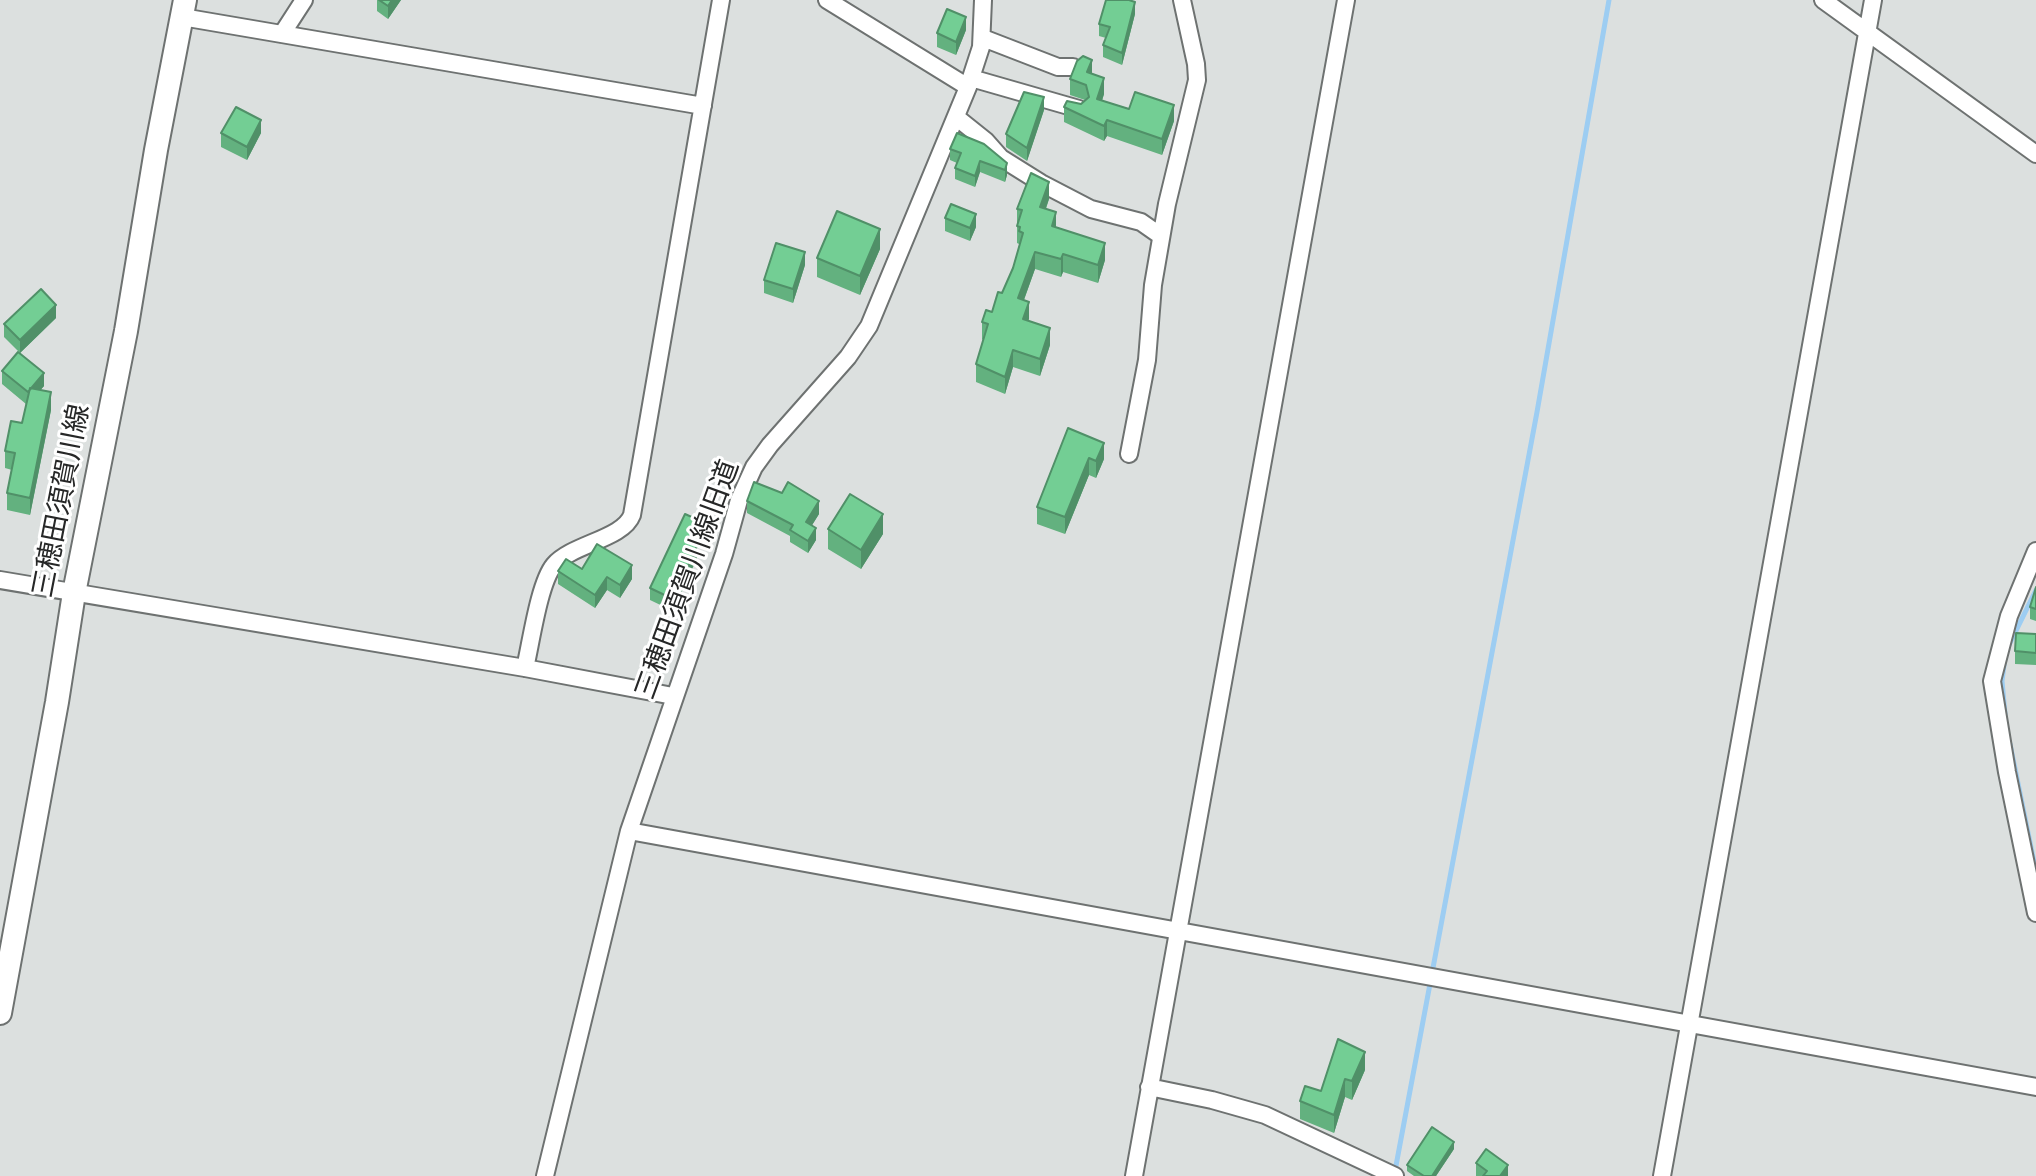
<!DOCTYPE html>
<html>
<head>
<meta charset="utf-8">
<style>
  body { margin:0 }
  canvas { display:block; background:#dce0df }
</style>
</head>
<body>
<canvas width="2036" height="1176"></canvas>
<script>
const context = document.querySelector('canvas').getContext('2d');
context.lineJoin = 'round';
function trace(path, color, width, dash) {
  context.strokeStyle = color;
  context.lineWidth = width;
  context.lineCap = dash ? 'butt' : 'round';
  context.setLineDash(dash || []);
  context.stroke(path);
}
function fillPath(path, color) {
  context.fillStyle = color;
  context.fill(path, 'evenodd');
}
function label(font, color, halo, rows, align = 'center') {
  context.font = font + ' Arial,"Noto Sans JP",sans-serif';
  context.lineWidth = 6;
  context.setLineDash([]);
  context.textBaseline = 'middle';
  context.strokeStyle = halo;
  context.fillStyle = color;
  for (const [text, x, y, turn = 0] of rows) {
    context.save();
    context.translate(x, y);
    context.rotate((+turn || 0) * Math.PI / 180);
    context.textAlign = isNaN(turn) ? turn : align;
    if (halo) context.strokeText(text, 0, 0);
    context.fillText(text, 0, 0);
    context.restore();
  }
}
const stream = new Path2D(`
  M2008 647 2036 590
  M2004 665 2002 681 2005 714
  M2010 744 2036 872
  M1395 1171 1537 412 1609 0`);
const street = new Path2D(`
  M827 0 968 87
  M1823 0 2036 154
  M182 17 703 106
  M282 34 304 0
  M983 38 1058 67H1073
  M971 78 1079 109
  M956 117 986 141 1001 158 1041 183 1091 209 1141 222 1161 236
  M1129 454 1147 360 1153 285 1167 204 1197 80 1196 64 1182 0
  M2036 551 2009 616 1992 681 2007 772 2036 913
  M0 580 525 668 673 696
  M525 668C531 643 539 583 554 565 572 544 623 539 632 515L721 0
  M629 831 2036 1087
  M1149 1087 1212 1100 1265 1115 1395 1176
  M545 1176 629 831 724 554 739 500 754 467 770 445 848 357 869 326 968 87 981 47 983 0
  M1134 1176 1346 0
  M1662 1176 1873 0`);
const secondary = new Path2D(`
  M0 1013 57 702 74 593 126 331 156 150 185 0`);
const wall = new Path2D(`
  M377 0H401L388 19 377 11Z
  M1135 14 1122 65 1103 57V45L1106 38 1099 36V24Z
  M966 30 956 55 937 47V33Z
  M1092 74 1104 94 1102 101 1174 121 1162 155 1107 136 1104 141 1064 122V107L1081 104 1085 100 1070 95V79Z
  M1044 110 1027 161 1006 147V134Z
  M221 133H261L247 160 221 147Z
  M950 149 1007 163V175L1005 182 980 172 975 187 955 179V168L957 163 950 160Z
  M1049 199 1046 209 1056 227 1105 260 1098 283 1063 272 1061 277 1035 269 1024 300 1028 320 1050 345 1040 376 1013 367 1005 394 976 382V364L983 340 982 339V322L992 312 1002 293 1013 268 1019 247V244L1017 243V209Z
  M945 218 976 227 970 241 945 231Z
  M880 249 860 295 817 277V258Z
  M805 265 793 303 764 293V280Z
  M56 318 20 353 44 386 40 390 51 410 30 515 7 510V493L12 470 5 468V451L22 423 26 404 2 384V371L20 353 4 337V324Z
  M1068 428 1104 459 1096 478 1089 475 1065 534 1037 524V507Z
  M747 501 819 514 812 525 816 540 808 553 790 542V536L747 513Z
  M828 529 883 534 861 569 828 549Z
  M703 534 697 548V558L673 611 650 600V588Z
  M582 569 632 579 620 598 607 590 595 608 558 584V571Z
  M2036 587V621L2030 619V607Z
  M2036 634V665L2015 664V651Z
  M1365 1070 1352 1100 1345 1097 1334 1133 1300 1119V1101Z
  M1454 1149 1436 1176H1414L1407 1171V1165Z
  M1476 1163 1508 1176H1476Z`);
const shadedWall = new Path2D(`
  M392 0H401L388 19V6Z
  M1135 2V14L1122 65V53Z
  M966 17V30L956 55V42Z
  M1092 60V75L1087 72Z
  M1104 78V94L1097 115V99Z
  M1044 97V110L1027 161V148Z
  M1174 105V121L1162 155V139Z
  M261 120V133L247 160V147Z
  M1107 120V136L1104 141V126Z
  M980 161V172L975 187V176Z
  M1007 163V175L1005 182V170Z
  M1049 182V199L1040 224V207Z
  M1056 212V229L1052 226Z
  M976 214V227L970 241V228Z
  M880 229V249L860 295V276Z
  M1105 243V260L1098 283V265Z
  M805 252V265L793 303V289Z
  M1035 252V269L1018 316V298Z
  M1063 254V272L1061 277V259Z
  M1029 302V319L1023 336V319Z
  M56 305V318L20 353V340Z
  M1050 328V345L1040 376V359Z
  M1013 350V367L1005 394V377Z
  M44 373V386L28 405V392Z
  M51 392V410L30 515V498Z
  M1104 443V459L1096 478V461Z
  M1089 458V475L1065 534V517Z
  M819 501V514L806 535V522Z
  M883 514V534L861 569V550Z
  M703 522V534L697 548V558L673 611V599L693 544Z
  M816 528V540L808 553V541Z
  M632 565V579L620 598V585Z
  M607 577V590L595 608V595Z
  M1365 1052V1070L1352 1100V1081Z
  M1345 1079V1097L1334 1133V1115Z
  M1454 1142V1149L1436 1176H1432Z
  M1508 1165V1176H1500Z`);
const building = new Path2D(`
  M379 0H392L388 6Z
  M1106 0H1129L1135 2 1122 53 1103 45 1110 27 1099 24Z
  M947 9 966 17 956 42 937 33Z
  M1083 56 1092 60 1087 72 1104 78 1097 99 1129 109 1135 92 1174 105 1162 139 1107 120 1104 126 1064 107 1067 101 1081 104 1089 97 1086 85 1070 79 1077 61Z
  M1024 92 1044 97 1027 148 1006 134Z
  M236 107 261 120 247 147 221 133Z
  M957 133 984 144 1007 163 1005 170 980 161 975 176 955 168 961 153 950 149Z
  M1031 173 1049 182 1040 207 1056 212 1052 226 1105 243 1098 265 1063 254 1061 259 1035 252 1018 298 1029 302 1023 319 1050 328 1040 359 1013 350 1005 377 976 364 988 324 982 322 986 310 992 312 998 292 1002 293 1013 268 1023 233 1019 231 1020 227 1017 226 1022 210 1017 209Z
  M951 204 976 214 970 228 945 218Z
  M837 211 880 229 860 276 817 258Z
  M776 243 805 252 793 289 764 280Z
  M41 289 56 305 20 340 4 324Z
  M18 352 44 373 28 392 2 371Z
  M30 388 51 392 30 498 7 493 15 453 5 451 11 421 22 423Z
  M1068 428 1104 443 1096 461 1089 458 1065 517 1037 507Z
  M754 482 782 493 788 482 819 501 806 522 816 528 808 541 790 530 793 525 747 501Z
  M850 494 883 514 861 550 828 529Z
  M685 514 703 522 693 544 697 546 673 599 650 588Z
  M597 544 632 565 620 585 607 577 595 595 558 571 566 559 582 569Z
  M2036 587V609L2030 607Z
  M2016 633 2036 634V653L2015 651Z
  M1338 1039 1365 1052 1352 1081 1345 1079 1334 1115 1300 1101 1305 1086 1321 1091Z
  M1432 1127 1454 1142 1432 1176H1424L1407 1165Z
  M1486 1149 1508 1165 1500 1176H1483L1487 1171 1476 1163Z`);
const streetNames = [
  ["三穂田須賀川線",62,501,-79],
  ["三穂田須賀川線旧道",688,580,-70]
];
trace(stream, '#9dcdf2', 5);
trace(street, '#6e7271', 20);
trace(secondary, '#6e7271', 26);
trace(street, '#fff', 16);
trace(secondary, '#fff', 22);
fillPath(wall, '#63b17f');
fillPath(shadedWall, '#509068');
fillPath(building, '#73ce94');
trace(building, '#509068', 2);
label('28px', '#262727', '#fff', streetNames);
</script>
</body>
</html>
